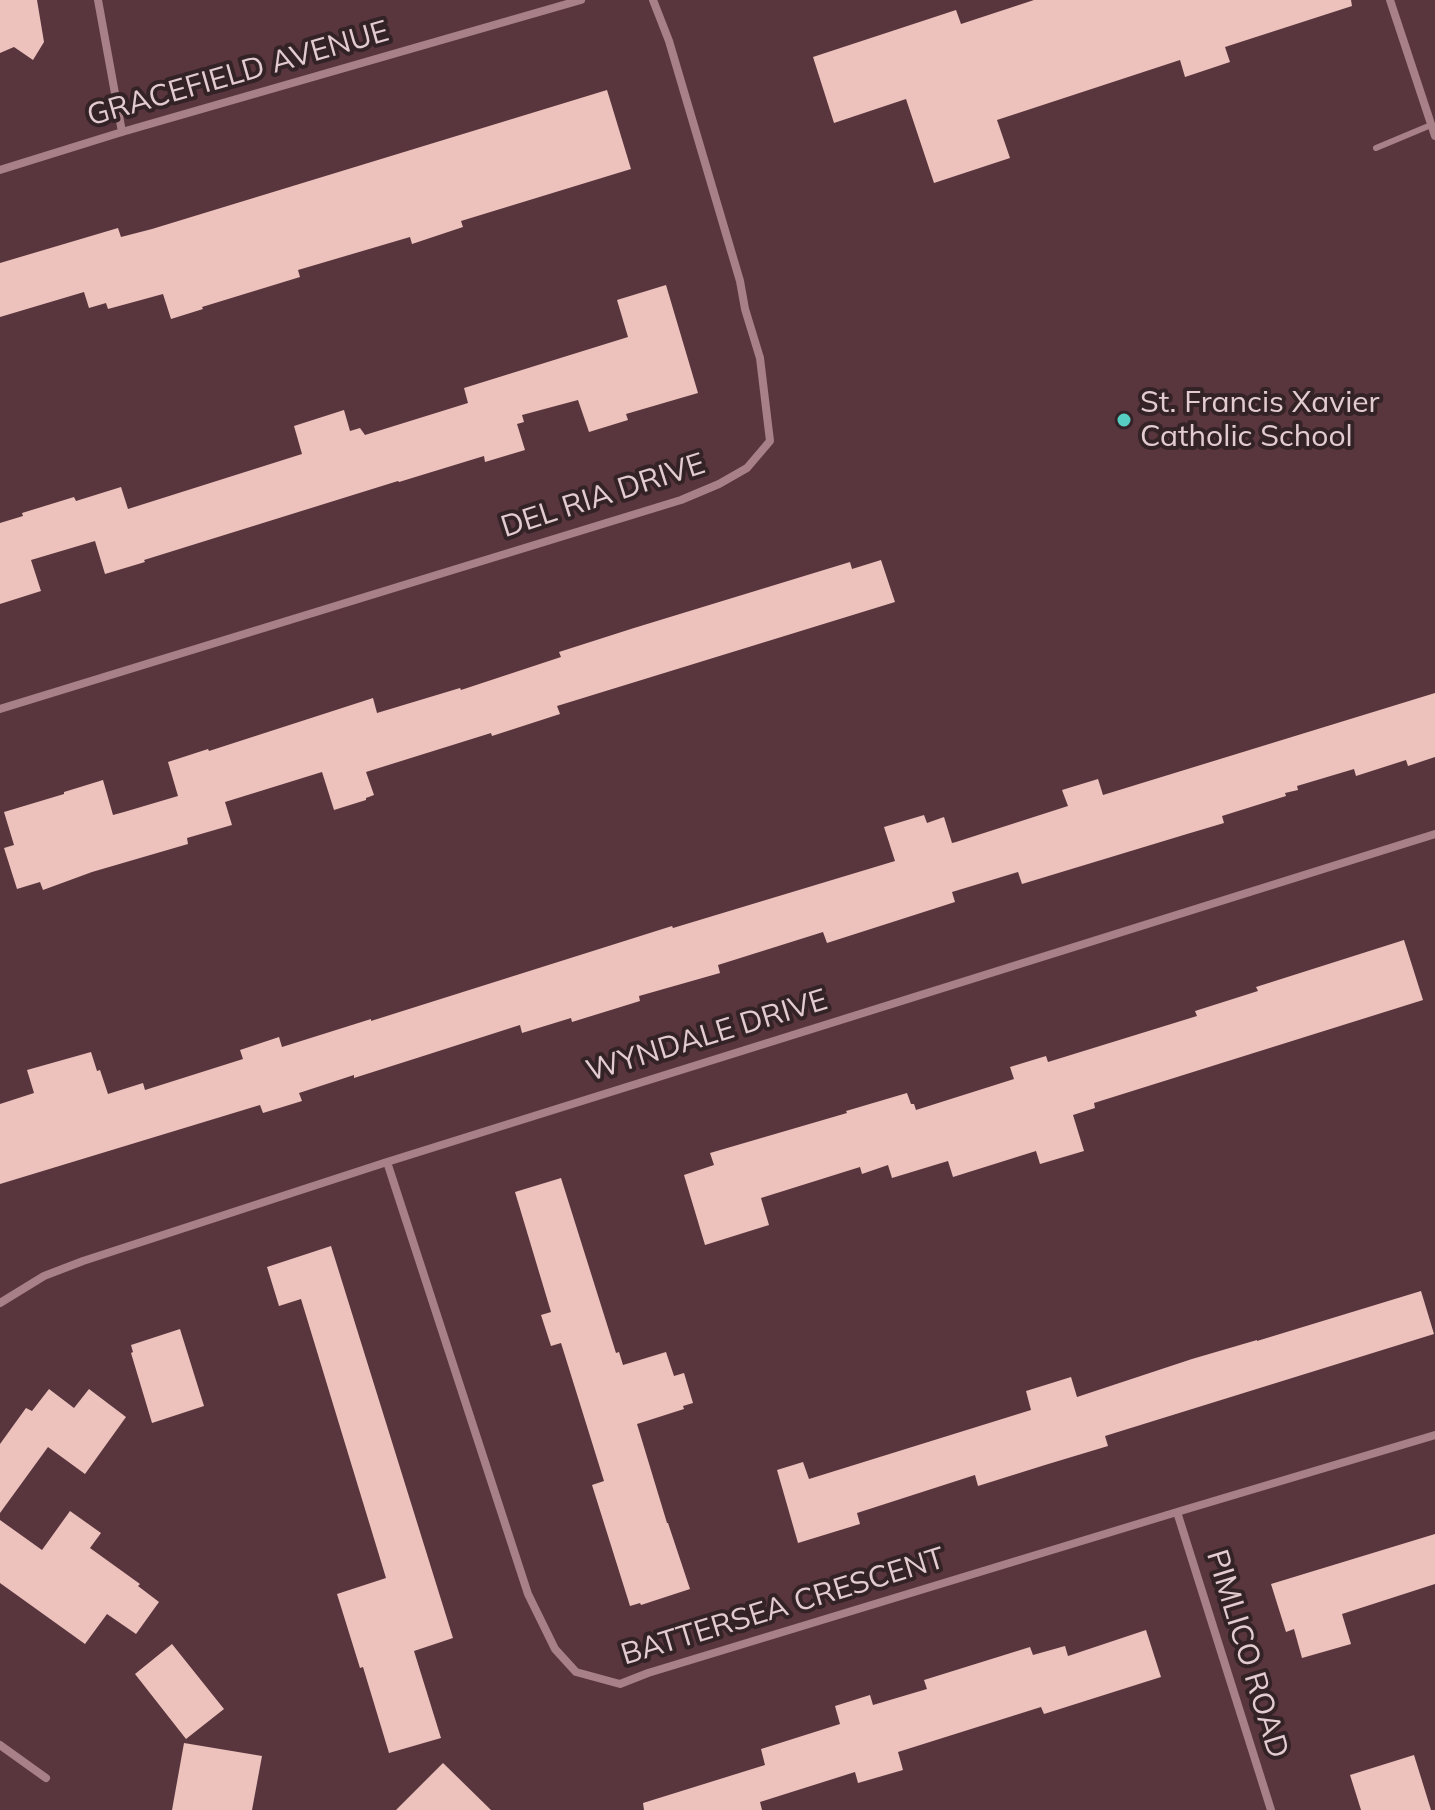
<!DOCTYPE html>
<html>
<head>
<meta charset="utf-8">
<style>
  body { margin:0 }
  canvas { display:block; background:#59363e }
</style>
</head>
<body>
<canvas width="1435" height="1810"></canvas>
<script>
const context = document.querySelector('canvas').getContext('2d');
context.lineJoin = 'round';
function fillPath(path, color) {
  context.fillStyle = color;
  context.fill(path, 'evenodd');
}
function trace(path, color, width, dash) {
  context.strokeStyle = color;
  context.lineWidth = width;
  context.lineCap = dash ? 'butt' : 'round';
  context.setLineDash(dash || []);
  context.stroke(path);
}
function label(font, color, halo, rows, align = 'center') {
  context.font = font + ' Mulish,sans-serif';
  context.lineWidth = 8;
  context.setLineDash([]);
  context.textBaseline = 'middle';
  context.strokeStyle = halo;
  context.fillStyle = color;
  for (const [text, x, y, turn = 0] of rows) {
    context.save();
    context.translate(x, y);
    context.rotate((+turn || 0) * Math.PI / 180);
    context.textAlign = isNaN(turn) ? turn : align;
    if (halo) context.strokeText(text, 0, 0);
    context.fillText(text, 0, 0);
    context.restore();
  }
}
const building = new Path2D(`
  M0 0H37L44 42 33 60 14 47 0 53Z
  M1034 0H1351L1352 6 1225 47 1230 62 1185 77 1180 60 997 120 1010 158 934 183 906 99 834 123 813 57 956 10 961 24Z
  M607 90 631 169 461 221 463 227 412 244 410 237 298 270 300 277 202 307 203 309 171 319 163 294 108 309 106 303 89 308 84 292 0 317V263L118 228 121 237 152 229Z
  M666 285 698 393 626 414 628 420 589 432 578 400 522 415 524 422 517 424 525 450 485 462 484 456 399 482 398 481 144 560 145 562 105 574 95 541 31 560 41 591 0 604V523L23 516 22 513 74 497 76 501 121 487 128 509 302 454 294 426 344 410 350 431 360 428 365 435 468 403 464 388 628 337 617 300Z
  M881 560 895 602 557 706 560 714 492 736 491 733 366 772 374 795 366 798V800L334 810 322 772 225 802 232 825 187 838 188 844 92 872 43 890 40 882 17 889 4 848 14 845 4 812 64 794V792L103 780 113 815 124 812 178 796 168 762 208 749 209 751 373 698 377 713 460 688 461 690 561 657 559 652 634 628 850 562 852 569Z
  M1435 693V757L1408 766 1406 760 1356 776 1354 769 1297 786 1298 790 1285 793 1286 796 1222 816 1224 823 1187 834 1022 884 1018 872 952 892 955 902 827 943 823 932 718 965 720 973 639 996 640 1001 572 1022 571 1018 522 1033 520 1025 417 1058 354 1078V1075L299 1093 302 1101 263 1113 260 1105 0 1184V1104L34 1093 27 1070 91 1052 97 1071 100 1070 108 1094 143 1083 145 1090 243 1059 240 1050 279 1037 282 1047 371 1019V1021L672 926 673 928 895 861 884 827 924 815 927 823 944 817 952 843 956 842 1068 806 1062 790 1098 779 1103 795Z
  M1404 940 1423 1000 1094 1103 1095 1108 1073 1115 1084 1151 1040 1164 1036 1151 953 1177 948 1161 892 1178 888 1165 862 1174 860 1167 761 1198 769 1225 705 1245 684 1175 714 1165 710 1153 847 1113 846 1111 907 1093 911 1104H914L916 1110 1014 1079 1010 1067 1046 1056 1048 1062 1197 1016 1195 1011 1258 991 1256 987Z
  M561 1178 616 1353 619 1352 623 1365 666 1352 674 1376 684 1373 693 1403 683 1406 684 1409 637 1424 667 1523H668L690 1589 641 1605 640 1603 630 1606 603 1520 592 1485 604 1481 561 1343 551 1346 541 1315 551 1312 515 1192Z
  M331 1246 453 1638 414 1651 441 1738 389 1753 363 1667 360 1668 337 1594 386 1578 301 1299 279 1306 267 1267Z
  M1421 1291 1434 1334 1105 1436 1108 1446 1045 1465 978 1486 975 1475 857 1513 860 1524 798 1543 777 1470 803 1462 809 1479 1031 1410 1026 1391 1071 1377 1077 1397 1192 1359 1257 1340V1341Z
  M180 1329 204 1406 152 1423 131 1353 133 1352 131 1345Z
  M49 1389 74 1408 89 1389 126 1417 85 1474 48 1447 0 1513V1444L26 1408 32 1411Z
  M70 1511 101 1533 90 1548 140 1584 138 1586 159 1602 136 1634 107 1614 85 1644 0 1583V1520L42 1550Z
  M1435 1534V1584L1342 1614 1351 1644 1302 1658 1294 1629 1286 1632 1271 1584Z
  M1146 1630 1161 1677 1044 1714 1041 1707 898 1752 903 1770 858 1783 855 1772 760 1802 762 1810H644L643 1803 765 1765 761 1749 840 1724 835 1706 870 1695 873 1705 927 1689 924 1680 1030 1647 1033 1655 1065 1646 1068 1656Z
  M172 1644 224 1709 186 1739 135 1674Z
  M184 1743 262 1756 252 1810H172Z
  M1414 1755 1431 1810H1361L1350 1775Z
  M443 1763 491 1810H396Z`);
const service = new Path2D(`
  M1376 148 1431 125`);
const minor = new Path2D(`
  M98 0 122 132
  M1390 0 1435 136
  M0 170 122 132 581 0
  M0 709 681 500 719 484 747 468 770 441 760 358 745 309 740 281 669 41 653 0
  M387 1162 528 1594 555 1649 576 1672 620 1684 648 1673 1177 1512 1435 1435
  M0 1303 44 1276 83 1261 387 1162 1435 834
  M1177 1512 1271 1810
  M0 1745 46 1778`);
const markers = [
  [1124,420,8,"#57cec2"]
];
const streetNames = [
  ["GRACEFIELD AVENUE",238,74,-16],
  ["DEL RIA DRIVE",603,496,-18],
  ["WYNDALE DRIVE",707,1036,-17],
  ["BATTERSEA CRESCENT",783,1607,-17],
  ["PIMLICO ROAD",1247,1654,73]
];
const poiNames = [
  ["St. Francis Xavier",1140,403],
  ["Catholic School",1140,437]
];
fillPath(building, '#edc1bc');
trace(service, '#a88087', 6);
trace(minor, '#a88087', 8);
for (const [x, y, r, color] of markers) {
  const dot = new Path2D();
  dot.arc(x, y, r, 0, 2 * Math.PI);
  context.fillStyle = color;
  context.fill(dot);
  trace(dot, '#342326', 3);
}
label('30px', '#e3ccd0', '#342326', streetNames);
label('30px', '#e3ccd0', '#342326', poiNames, 'left');
</script>
</body>
</html>
